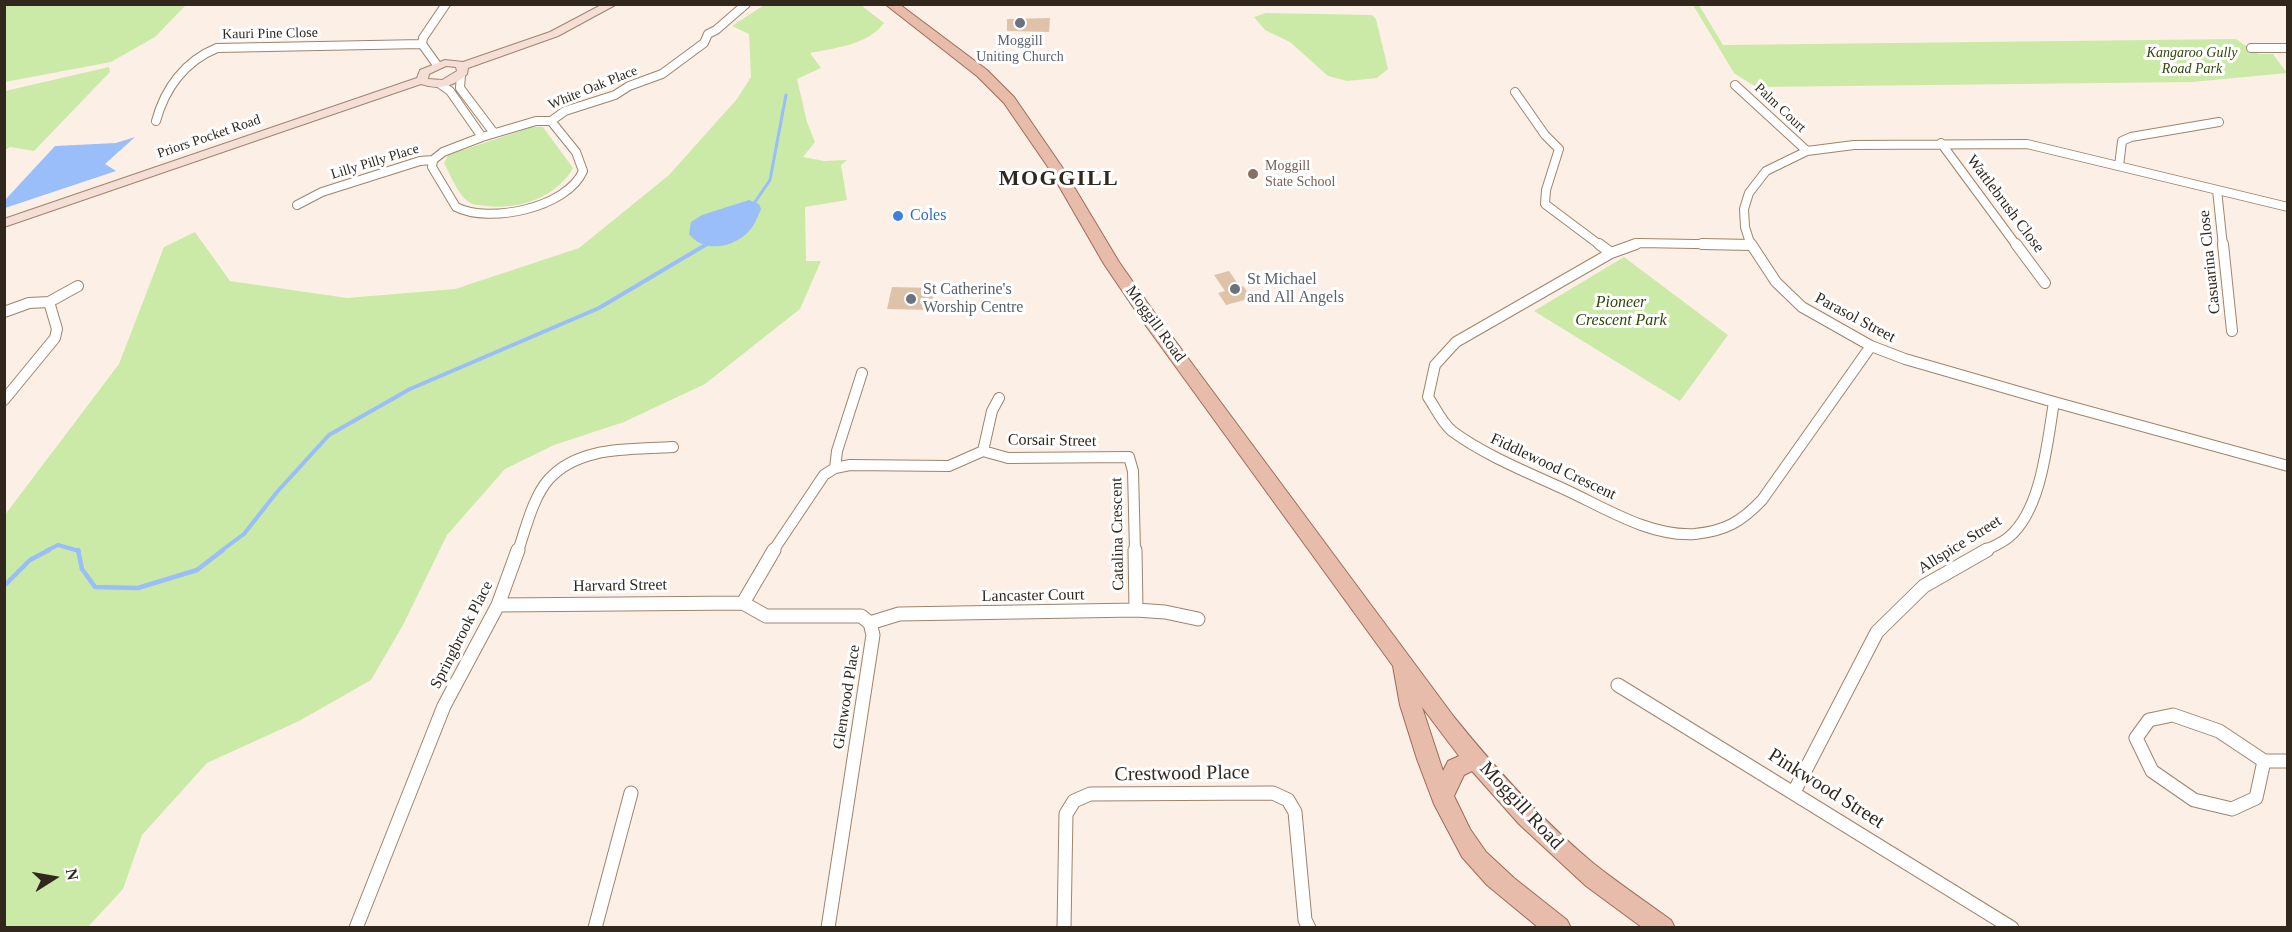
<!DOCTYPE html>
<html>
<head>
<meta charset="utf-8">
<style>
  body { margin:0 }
  #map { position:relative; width:2292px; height:932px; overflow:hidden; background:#fcf0e6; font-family:Georgia,serif }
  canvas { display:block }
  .frame { position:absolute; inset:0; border:6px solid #31271d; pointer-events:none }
  .north { position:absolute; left:24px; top:848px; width:60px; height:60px; -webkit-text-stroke:4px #fff; paint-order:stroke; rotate:79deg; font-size:16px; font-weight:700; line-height:24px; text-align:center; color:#31271d }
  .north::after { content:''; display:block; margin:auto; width:21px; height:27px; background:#31271d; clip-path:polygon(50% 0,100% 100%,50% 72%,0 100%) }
</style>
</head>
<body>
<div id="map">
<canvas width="2292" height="932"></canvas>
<div class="frame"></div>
<div class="north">N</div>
</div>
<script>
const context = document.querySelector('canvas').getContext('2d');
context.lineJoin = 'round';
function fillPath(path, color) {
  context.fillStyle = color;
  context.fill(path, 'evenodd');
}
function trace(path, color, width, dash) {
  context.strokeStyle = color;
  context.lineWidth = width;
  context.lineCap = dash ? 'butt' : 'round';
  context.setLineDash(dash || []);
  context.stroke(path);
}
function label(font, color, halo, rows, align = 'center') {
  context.font = font + ' Georgia,serif';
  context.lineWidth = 6;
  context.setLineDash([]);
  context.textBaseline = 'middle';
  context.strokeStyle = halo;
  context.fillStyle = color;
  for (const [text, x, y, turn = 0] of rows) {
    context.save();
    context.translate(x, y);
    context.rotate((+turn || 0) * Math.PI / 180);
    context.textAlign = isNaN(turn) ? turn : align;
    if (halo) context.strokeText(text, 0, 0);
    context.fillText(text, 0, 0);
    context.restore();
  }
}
const green = new Path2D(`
  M5 4H186V5L155 37 111 62 5 82Z
  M764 5H861L884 23C868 45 835 48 810 53L821 68 797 79 807 122 815 142 803 157 824 161 847 160 841 165 847 200 805 207 806 261H821L800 309 705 384 624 422 554 445 505 469 447 535 403 625 371 680 299 721 207 763 142 835 123 889 88 927H5L4 516 119 364 164 247 195 232 230 281 347 298 455 289 579 248 669 175 737 99 751 77 749 34 732 26Z
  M1693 5H1699L1723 45 2236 39 2258 54H2273L2287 73 2192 82 1756 87 1734 73Z
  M1266 13 1372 15 1376 19 1388 69 1377 78 1347 81 1328 76 1290 42 1265 30 1254 17Z
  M109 67 110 72 34 151 10 147 5 150V91Z
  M532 127H543L573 168C557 197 519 210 487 206 481 205 474 206 469 202 458 195 450 174 444 163L448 155Z
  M1624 257 1728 335 1680 401 1534 311Z`);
const water = new Path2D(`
  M135 137 105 164 116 171 5 208V200L55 146 116 143Z
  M749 200 759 204 761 209C759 214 756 221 753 226 739 247 705 255 689 234L691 222 702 215Z`);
const streamFar2 = new Path2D(`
  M753 205 770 180 786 95
  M704 246 707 244`);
const streamFar1 = new Path2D(`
  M46 551 58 545 79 551
  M221 551 244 534 277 492 329 435 410 389 599 308 707 244`);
const stream = new Path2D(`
  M78 550 82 569 95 587 138 588 197 570 223 550
  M4 586 30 560 49 550`);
const building = new Path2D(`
  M1050 18 1049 32 1007 31V19Z
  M1229 271 1240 287 1243 286 1252 298 1226 305 1218 293 1225 291 1214 275Z
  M892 287 935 288 931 310 887 309Z`);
const streetFar2 = new Path2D(`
  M2251 48H2288
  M437 65 422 44 423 38 446 4
  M461 75 460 88 494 133
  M440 84 450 91 482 137
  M1735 85 1807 151
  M1515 92 1545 135 1559 149 1546 190 1545 204 1601 246
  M156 121C165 88 185 61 217 48L422 44
  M1941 143 2017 246
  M433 160 432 167 456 207C489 224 567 208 583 171L576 152 551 121
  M2119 166 2122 141 2131 137 2219 122
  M2217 190 2223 246
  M297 205 322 192 420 161 433 160 443 152 482 137 536 121H551L565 111 615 95 629 86 662 74 704 43 708 34 716 30 746 4
  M1632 246 1639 243 1751 245
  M1751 246 1745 227 1744 209 1749 193 1766 171 1807 151 1854 145 2027 144 2288 207`);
const streetFar1 = new Path2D(`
  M1599 244 1611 253
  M1636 244 1611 253 1456 342 1435 365 1428 397C1435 407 1442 423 1452 431 1486 456 1527 472 1566 490 1605 508 1650 537 1695 534 1725 531 1741 522 1762 500L1871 346
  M1702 244 1751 245
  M1751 244 1776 282 1802 307 1871 346 1905 359 2054 402 2288 466
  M2016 244 2045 283
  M2223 244 2232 331
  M49 302 78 286
  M4 312 29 303 49 302 57 329 55 338 4 400
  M983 451 992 411 999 398
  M835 468 837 451 862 373
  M518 551C526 528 533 497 549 479 580 445 632 450 673 447
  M773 551 824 475 835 468 850 465 949 466 983 451 1008 458 1129 457 1133 471 1135 551
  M1984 551C1992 547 2002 543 2009 537 2042 509 2047 443 2054 402`);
const street = new Path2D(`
  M774 550 743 603 766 616H861L870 623 873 635 828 928
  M1135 550 1136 610
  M498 605 743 603
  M870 623 899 614 1136 610 1165 612 1198 619
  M1618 685 2012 928
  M2173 715 2219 731 2264 761 2256 798 2232 809 2194 800 2152 771 2136 738 2149 720Z
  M2264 761H2288
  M1794 792 1877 632 1924 586 1987 550
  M356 928 444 706 498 605 518 550
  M595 928 631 793
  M1064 928 1066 814 1074 801 1090 794 1273 793 1288 800 1295 812 1305 920 1309 928`);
const secondary = new Path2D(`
  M603 4H617L558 36 468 68 467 74C454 87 438 90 421 84L4 227V219L417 78 420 70 445 60 463 62 550 32ZM446 66 456 67 457 71 442 80 428 79 429 74Z`);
const primary = new Path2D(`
  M885 4H899L987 70 1014 97 1062 167 1119 262 1156 315 1454 717C1496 769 1541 820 1593 863 1618 883 1645 901 1671 920L1675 928H1643L1586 886 1519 824 1472 771 1464 775 1454 796 1470 829 1486 852 1514 878 1567 920 1571 928H1539L1487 885 1462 857 1434 804 1417 759 1400 705 1393 666 1144 323 1104 264 1048 167 1004 103 977 76ZM1422 707 1459 756 1448 761 1443 771Z`);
const markers = [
  [1020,23,6,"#6b7280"],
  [1253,174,6,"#8d6e63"],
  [898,216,6,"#3f7fe0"],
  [1235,289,6,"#6b7280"],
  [911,299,6,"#6b7280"]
];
const farStreetnames = [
  ["Kauri Pine Close",270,34,-1],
  ["White Oak Place",593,88,-22],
  ["Palm Court",1780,108,43],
  ["Priors Pocket Road",209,137,-19],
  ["Lilly Pilly Place",375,162,-17]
];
const farWorshipnames = [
  ["Moggill",1020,41],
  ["Uniting Church",1020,57]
];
const farParknames = [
  ["Kangaroo Gully",2192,53],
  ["Road Park",2192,69]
];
const farEducationnames = [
  ["Moggill",1265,166],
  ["State School",1265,182]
];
const streetNames = [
  ["Wattlebrush Close",2005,204,53],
  ["Casuarina Close",2210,262,-96],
  ["Parasol Street",1855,318,28],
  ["Moggill Road",1155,324,54],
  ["Corsair Street",1052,441,1],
  ["Fiddlewood Crescent",1553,467,25],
  ["Catalina Crescent",1118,534,-91],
  ["Allspice Street",1960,545,-32],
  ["Harvard Street",620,586,-1],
  ["Lancaster Court",1033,596,-1],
  ["Springbrook Place",462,635,-63],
  ["Glenwood Place",847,697,-81]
];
const shopNames = [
  ["Coles",910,216]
];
const worshipNames = [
  ["St Michael",1247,280],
  ["and All Angels",1247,298],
  ["St Catherine's",923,290],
  ["Worship Centre",923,308]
];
const parkNames = [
  ["Pioneer",1621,303],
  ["Crescent Park",1621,321]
];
const nearStreetnames = [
  ["Crestwood Place",1182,774,-1],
  ["Pinkwood Street",1826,789,32],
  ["Moggill Road",1521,806,47]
];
const districtNames = [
  ["MOGGILL",1059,179]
];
fillPath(green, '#cbeaa7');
fillPath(water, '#99befa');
trace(streamFar2, '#99befa', 3);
trace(streamFar1, '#99befa', 4);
trace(stream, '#99befa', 4.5);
fillPath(building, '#dfc3a9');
trace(streetFar2, '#9e846c', 10);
trace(streetFar1, '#9e846c', 12);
trace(street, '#9e846c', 15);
trace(secondary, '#9e846c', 2);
trace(primary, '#9e6b55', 2);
trace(streetFar2, '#fff', 8);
trace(streetFar1, '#fff', 10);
trace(street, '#fff', 13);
fillPath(secondary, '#f4ded5');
fillPath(primary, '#e8bcab');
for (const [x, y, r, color] of markers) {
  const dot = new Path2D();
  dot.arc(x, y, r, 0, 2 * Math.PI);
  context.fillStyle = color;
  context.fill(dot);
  trace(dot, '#fff', 2);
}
label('14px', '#31271d', '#fff', farStreetnames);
label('14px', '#5b616d', '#fff', farWorshipnames);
label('italic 14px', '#2f4606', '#fff', farParknames);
label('14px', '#785e54', '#fff', farEducationnames, 'left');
label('16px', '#31271d', '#fff', streetNames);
label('16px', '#366cbe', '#fff', shopNames, 'left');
label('16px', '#5b616d', '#fff', worshipNames, 'left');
label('italic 16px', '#2f4606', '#fff', parkNames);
label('20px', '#31271d', '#fff', nearStreetnames);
context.letterSpacing = '1.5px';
label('bold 22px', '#31271d', '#fff', districtNames);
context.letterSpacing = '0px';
</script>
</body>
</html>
